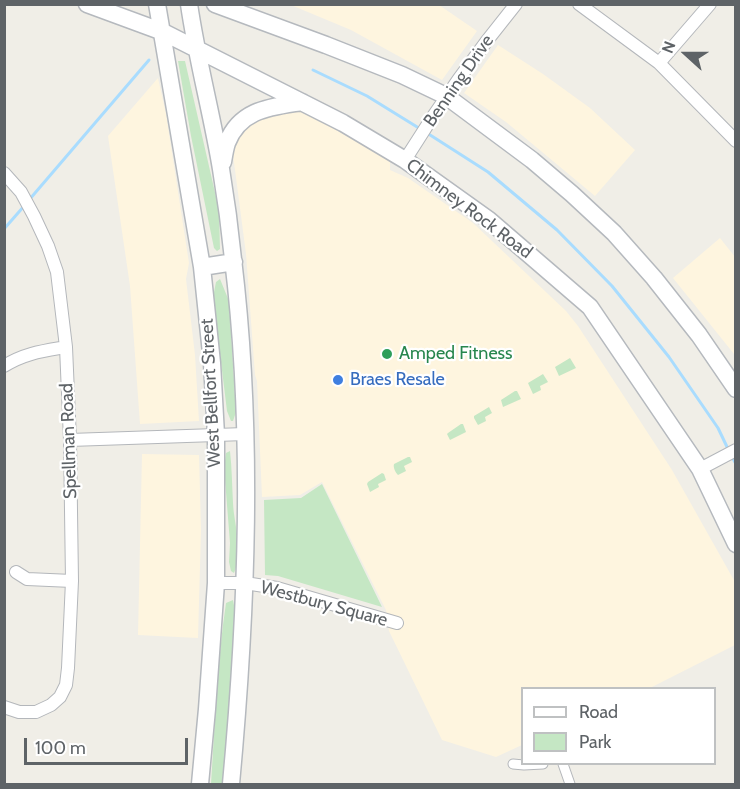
<!DOCTYPE html>
<html>
<head>
<meta charset="utf-8">
<style>
  body { margin:0 }
  #map { position:relative; width:740px; height:789px; overflow:hidden; background:#f0eee7; font-family:Cabin,sans-serif }
  canvas { display:block }
  .frame { position:absolute; inset:0; border:6px solid #5e6367; pointer-events:none }
  .legend { position:absolute; left:521px; top:687px; width:195px; height:78px; box-sizing:border-box; background:#fff; border:2px solid #bfc1c2; margin:0; padding:8px 10px; list-style:none; font-size:18px; color:#5e6367 }
  .legend li { display:flex; align-items:center; gap:12px; height:30px }
  .legend b { width:30px; border:2px solid #bfc1c2 }
  .north { position:absolute; left:656px; top:24px; width:60px; height:60px; -webkit-text-stroke:4px #fff; paint-order:stroke; rotate:291deg; font-size:16px; font-weight:700; line-height:24px; text-align:center; color:#5e6367 }
  .north::after { content:''; display:block; margin:auto; width:21px; height:27px; background:#5e6367; clip-path:polygon(50% 0,100% 100%,50% 72%,0 100%) }
  .scale { position:absolute; left:24px; top:738px; width:164px; height:27px; box-sizing:border-box; border:3px solid #5e6367; border-top:0; padding-left:8px; font-size:18px; line-height:21px; white-space:nowrap; color:#5e6367; -webkit-text-stroke:4px #fff; paint-order:stroke }
</style>
</head>
<body>
<div id="map">
<canvas width="740" height="789"></canvas>
<div class="frame"></div>
<ul class="legend">
<li><b style="height:8px;background:#fff"></b>Road</li>
<li><b style="height:16px;background:#c5e7c4"></b>Park</li>
</ul>
<div class="north">N</div>
<div class="scale">100 m</div>
</div>
<script>
const context = document.querySelector('canvas').getContext('2d');
context.lineJoin = 'round';
function fillPath(path, color) {
  context.fillStyle = color;
  context.fill(path, 'evenodd');
}
function trace(path, color, width, dash) {
  context.strokeStyle = color;
  context.lineWidth = width;
  context.lineCap = dash ? 'butt' : 'round';
  context.setLineDash(dash || []);
  context.stroke(path);
}
function label(font, color, halo, rows, align = 'center') {
  context.font = font + ' Cabin,sans-serif';
  context.lineWidth = 4.5;
  context.setLineDash([]);
  context.textBaseline = 'middle';
  context.strokeStyle = halo;
  context.fillStyle = color;
  for (const [text, x, y, turn = 0] of rows) {
    context.save();
    context.translate(x, y);
    context.rotate((+turn || 0) * Math.PI / 180);
    context.textAlign = isNaN(turn) ? turn : align;
    if (halo) context.strokeText(text, 0, 0);
    context.fillText(text, 0, 0);
    context.restore();
  }
}
const commercial = new Path2D(`
  M291 5H439L477 31 442 80 351 30Z
  M498 45 543 74 590 108 635 150 595 196 506 122 464 93Z
  M158 78 166 114 189 263 186 279 195 355 199 421 140 424 130 286 108 136Z
  M289 109 306 112 329 126 390 160V170L408 178 473 223 566 311 578 326 672 470 735 582V645L650 688H522V745L496 757 442 740 389 631 386 610 322 482 300 495 262 497 257 381 255 375 246 254 232 147 241 128 258 116Z
  M720 238 735 257 736 353 734 354 673 278Z
  M142 454 199 455 201 530 198 638 138 635Z`);
const green = new Path2D(`
  M178 61H185L219 210 220 249 217 251 214 248 191 136Z
  M220 279 229 301 236 412 233 421H231L227 411 213 297 216 282Z
  M570 358 576 368 559 376 555 367Z
  M543 374 548 382 540 386 541 390 533 394 528 383Z
  M515 391H517L521 399 503 407 501 400Z
  M489 407 492 413 485 417 486 421 478 425 474 418V416Z
  M461 424H463L466 432 450 440 447 434 448 433Z
  M230 451C232 469 232 486 233 503 234 526 244 551 234 573L231 571 229 562 230 543 224 467 226 453Z
  M408 457H410L412 462 404 466 406 471 398 475C395 472 393 467 394 464Z
  M382 473 384 474 386 480 378 484 379 487 370 492 367 484 368 482Z
  M322 484 382 607 278 576 265 575 264 500 301 498Z
  M233 600 237 620 223 784H211C215 724 217 663 226 603Z`);
const stream = new Path2D(`
  M313 70 367 96 422 130
  M427 133 488 172 557 230 612 286 669 357 718 428 729 451
  M29 200 149 60
  M4 229 25 205
  M732 457 736 464`);
const pedestrian = new Path2D(`
  M513 764 524 765 543 764
  M563 764 570 784`);
const minor = new Path2D(`
  M579 4 659 63 736 141
  M659 63 710 4
  M405 160C439 105 475 54 516 4
  M4 173 21 192 34 216 48 246 57 272 66 347 70 440 72 581 68 668 66 685 60 697 51 705 36 712H19L4 707
  M4 366C25 353 43 351 66 347
  M70 440 245 434
  M700 469 736 450
  M16 572 27 579 72 581
  M216 583H245L277 588 397 623`);
const secondary = new Path2D(`
  M87 4 163 32 343 123 405 160 489 220 590 307 700 469 736 544
  M157 4 202 267 212 363 216 435V583L207 709 200 784
  M189 4C197 60 212 114 221 169 226 199 230 229 233 259 254 433 247 611 231 784
  M215 4 326 45 402 75 446 96 532 160 572 194 614 233 654 278 699 335 736 389
  M223 162C224 156 225 149 227 143 240 109 271 107 302 102
  M202 267 234 262`);
const markers = [
  [387,354,6,"#2e9e5b"],
  [338,380,6,"#3f7fe0"]
];
const streetNames = [
  ["Benning Drive",459,81,-55],
  ["Chimney Rock Road",469,209,37],
  ["West Bellfort Street",211,393,-93],
  ["Spellman Road",69,441,-92],
  ["Westbury Square",324,604,15]
];
const leisureNames = [
  ["Amped Fitness",399,354]
];
const shopNames = [
  ["Braes Resale",350,380]
];
fillPath(commercial, '#fef5df');
fillPath(green, '#c5e7c4');
trace(stream, '#a9dcfe', 3);
trace(pedestrian, '#b4b7bb', 11);
trace(minor, '#b4b7bb', 14);
trace(secondary, '#b5b9be', 19);
trace(pedestrian, '#fff', 9);
trace(minor, '#fff', 12);
trace(secondary, '#fff', 16);
for (const [x, y, r, color] of markers) {
  const dot = new Path2D();
  dot.arc(x, y, r, 0, 2 * Math.PI);
  context.fillStyle = color;
  context.fill(dot);
  trace(dot, '#fff', 2);
}
label('18px', '#5e6367', '#fff', streetNames);
label('18px', '#27864d', '#fff', leisureNames, 'left');
label('18px', '#366cbe', '#fff', shopNames, 'left');
</script>
</body>
</html>
